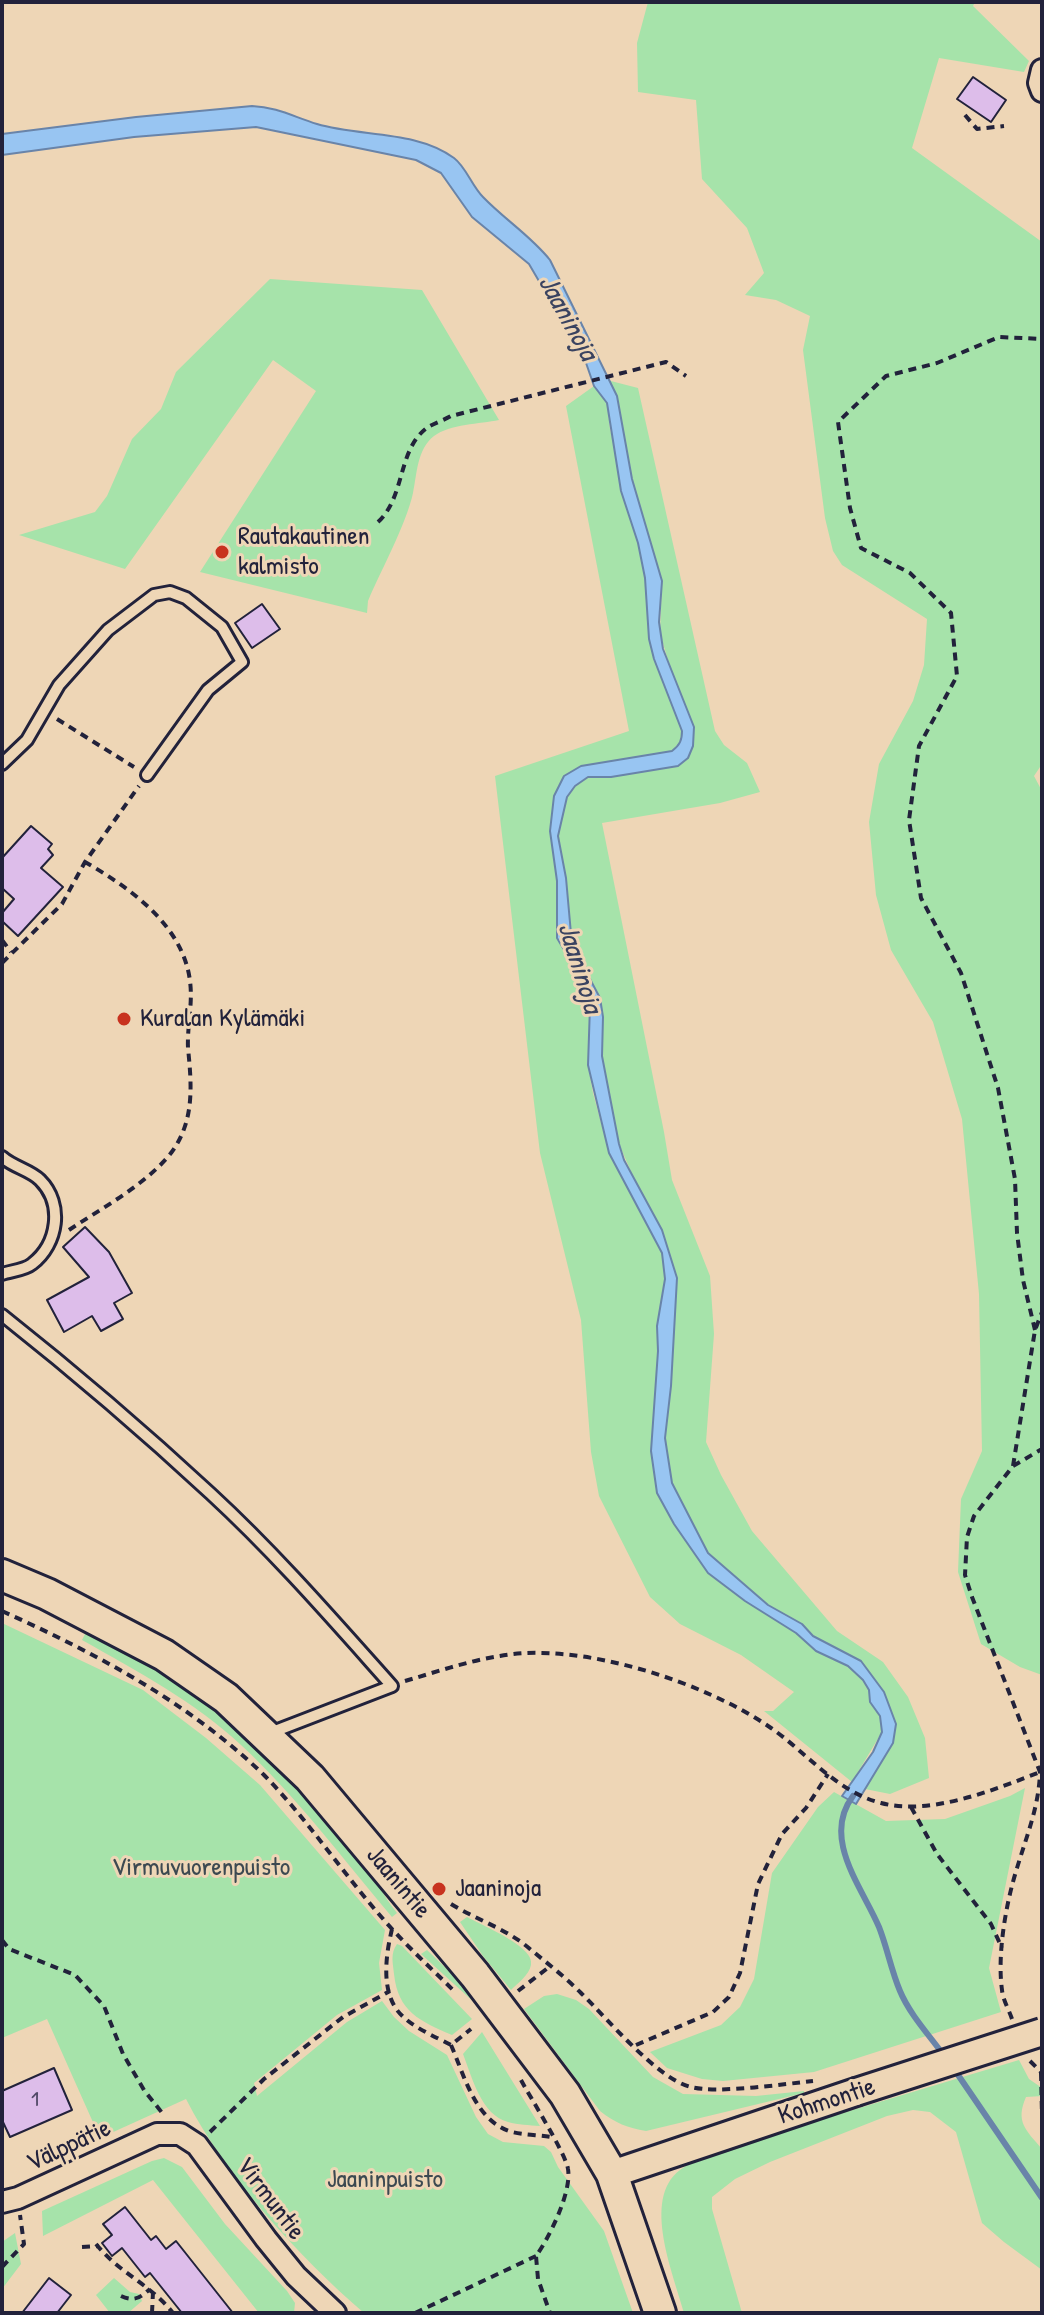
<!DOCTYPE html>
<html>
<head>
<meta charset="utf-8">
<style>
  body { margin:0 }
  #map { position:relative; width:1044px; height:2315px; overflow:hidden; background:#eed6b6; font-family:"Patrick Hand",sans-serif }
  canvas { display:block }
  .frame { position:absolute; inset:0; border:4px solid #22223b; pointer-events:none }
</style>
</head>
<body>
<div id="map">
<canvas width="1044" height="2315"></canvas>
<div class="frame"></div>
</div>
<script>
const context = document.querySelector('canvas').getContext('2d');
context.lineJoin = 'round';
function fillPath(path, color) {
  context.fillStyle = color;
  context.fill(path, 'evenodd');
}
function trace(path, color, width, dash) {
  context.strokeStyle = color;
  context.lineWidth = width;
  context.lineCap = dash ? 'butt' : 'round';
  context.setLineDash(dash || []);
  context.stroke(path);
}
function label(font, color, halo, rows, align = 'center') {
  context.font = font + ' "Patrick Hand",sans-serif';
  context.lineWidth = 6;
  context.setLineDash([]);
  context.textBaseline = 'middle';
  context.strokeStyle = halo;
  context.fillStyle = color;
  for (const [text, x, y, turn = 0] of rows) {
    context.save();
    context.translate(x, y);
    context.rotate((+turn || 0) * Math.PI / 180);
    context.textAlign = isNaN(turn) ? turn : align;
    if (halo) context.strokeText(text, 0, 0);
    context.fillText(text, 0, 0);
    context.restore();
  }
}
const green = new Path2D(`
  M648 2H975L973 6 1029 61 1024 72 939 58 912 148 1042 242V764L1034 776 1042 791V1675L1020 1667 981 1644 958 1572 961 1499 982 1451 979 1294 962 1119 933 1022 891 950 876 895 869 822 879 764 913 701 924 665 927 619 842 565 833 551 825 518 803 350 810 316 776 300 745 295 764 273 747 228 702 179 696 100 638 92 637 43Z
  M270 279 422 290 499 420C480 424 450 424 434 436 417 449 417 474 413 493 406 525 381 570 368 601L367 613 200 572 316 391 273 360 125 569 19 535 95 512 107 496 132 439 161 409 176 372Z
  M607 380 638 388 715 731 724 745 747 763 760 792 720 803 602 823 664 1132 672 1180 710 1276 714 1334 706 1442 721 1475 752 1531 837 1631 883 1662 908 1697 925 1738 929 1778 890 1794 865 1789 893 1743 861 1661 813 1636 802 1624 768 1605 708 1553 672 1483 665 1438 671 1386 677 1278 619 1144 602 1056 603 1017 600 998 572 945 558 836 567 797 575 786 588 777H611L678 766 693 746 660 633 662 581 632 479 617 397Z
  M594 386 607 403 610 429 638 543 645 578 649 639 654 659 682 730C682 740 680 745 672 751L581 766 554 796 557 917 566 955 579 975 590 1006 588 1065 593 1093 609 1152 662 1253 665 1279 657 1326 658 1351 651 1450 657 1493 674 1524 708 1573 745 1601 796 1633 816 1651 848 1666 863 1680 869 1690 870 1702 880 1716 882 1732 852 1782 764 1711H773L794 1692 741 1655 680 1624 650 1597 599 1496 591 1452 581 1320 540 1153 495 776 629 731 566 406Z
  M2 1623 143 1690 206 1738 260 1785 385 1930 379 1963 382 1990 337 2015 254 2083 257 2096 347 2022 382 2001 394 2017 409 2031 447 2055 476 2117 488 2134 503 2142 544 2146 551 2152 558 2167 604 2231 633 2313H364C298 2256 226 2177 186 2099L100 2138 47 2019 2 2038Z
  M88 1628C138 1655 189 1682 232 1719 278 1759 318 1806 357 1852 373 1871 381 1894 397 1913L392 1917C343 1859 297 1797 241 1745 195 1702 137 1671 82 1640Z
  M1025 1788 989 1968 1001 2012 814 2072 723 2081 702 2079 667 2068 650 2052 721 2025 740 2007 754 1979 772 1873 818 1807 834 1792 886 1821 945 1819 1010 1796Z
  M467 1917C481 1925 536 1947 531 1965 529 1975 518 1983 511 1990L483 1956 460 1922Z
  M397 1944 402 1946 472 2019 452 2035C420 2021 398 2012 394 1974 393 1963 390 1954 397 1944Z
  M427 1950 480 2001 477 2005 421 1954Z
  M557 1994 576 2000 589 2009 653 2077 683 2094 756 2096 804 2091V2093L646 2131C628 2128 615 2123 600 2111L524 2009 544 1996Z
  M482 2032 540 2126C529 2125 518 2125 508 2122 481 2115 472 2077 463 2054Z
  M1019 2060 1029 2079 1042 2088V2096L1026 2097C1015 2122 1026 2130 1042 2149V2270L1004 2242 982 2223 956 2132 930 2112 913 2110 887 2116 770 2162 735 2179 712 2197V2209L742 2313H684C674 2275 641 2199 680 2170 689 2163 702 2158 713 2152Z
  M164 2158 182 2167 225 2224 287 2291 295 2303 294 2313H259L153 2180 43 2236 42 2211 152 2161Z
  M15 2233 21 2264 2 2289V2242Z
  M114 2278 130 2292 139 2294 142 2301 128 2313H110L96 2295Z`);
const water = new Path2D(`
  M252 106C277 107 294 117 317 124 360 137 416 130 454 158 466 167 472 186 483 197 504 219 531 236 550 260L617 396 632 479 662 581 659 622 663 649 694 727 693 746 688 758 678 766 611 777H588L575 786 567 797 558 836 566 878 572 945 600 998 603 1017 602 1056 619 1144 624 1160 662 1230 677 1278 671 1386 665 1438 672 1483 708 1553 768 1605 802 1624 813 1636 861 1661 884 1692 896 1724 893 1743 856 1804 842 1796 873 1752 882 1732 880 1716 870 1702 869 1690 863 1680 848 1666 816 1651 796 1633 745 1601 708 1573 674 1524 657 1493 651 1451 658 1351 657 1326 665 1279 662 1253 609 1153 588 1065 590 1006 579 975 557 938V881L550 831 554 796 564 776 581 766 672 751C680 745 682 740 682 731L654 659 649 639 645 578 638 543 621 491 607 403 594 386 585 360 529 264 472 217 441 173 416 160 256 127 134 137 2 155V134L136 117Z`);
const stream = new Path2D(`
  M853 1796C821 1838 862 1887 879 1927 887 1947 891 1970 900 1991 910 2015 930 2036 945 2057
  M954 2069 1042 2198`);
const building = new Path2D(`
  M973 77 1006 100 991 122 957 99Z
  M262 604 280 629 252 648 235 623Z
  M31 826 52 844 48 849 53 855 41 868 63 887 18 936 2 921V913L14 899 2 888V858Z
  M85 1227 109 1252 132 1293 114 1303 123 1319 101 1331 92 1316 64 1332 47 1300 89 1277 63 1247Z
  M54 2068 72 2110 10 2137 2 2120V2091Z
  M125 2207 151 2240 156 2236 166 2249 176 2241 233 2313H182L150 2273 145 2277 122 2248 112 2256 102 2243 112 2235 103 2224Z
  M49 2278 71 2295 57 2313H22Z`);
const path = new Path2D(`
  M965 115 977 129 1004 126
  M378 522C406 496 397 449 428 427 435 423 444 420 451 416L666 362 686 376
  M57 719 134 767
  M2 940 11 952
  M2 963 62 904 85 862 139 786
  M69 1230C102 1208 140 1188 167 1158 195 1125 192 1088 188 1048 187 1026 193 1004 190 981 183 925 130 888 85 862
  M1035 1330 1023 1280 1017 1233 1015 1179 998 1088 961 973 921 898 909 820 919 746 957 676 951 613 910 573 861 548 850 508 838 422 886 376 937 363 999 337 1042 339
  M1013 1466 1042 1449
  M2 1611C97 1654 188 1702 264 1775 311 1823 347 1880 393 1930 412 1951 433 1970 453 1990
  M405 1681C436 1672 468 1661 500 1656 579 1641 705 1682 771 1728 807 1753 837 1792 881 1803 930 1816 994 1790 1040 1772
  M911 1807 937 1854 991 1924 1002 1948
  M451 1904C477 1920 507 1929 530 1949 547 1963 565 1977 581 1993 607 2018 657 2079 691 2087 717 2094 784 2084 813 2081
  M392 1929C386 1954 381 1988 397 2010 409 2026 434 2036 451 2045L471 2029
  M2 1940 9 1949 75 1975 104 2006 123 2054 144 2090 163 2114
  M518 1991 549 1967
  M1012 2019C1009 2010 1003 2000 1002 1990 997 1954 1006 1903 1017 1868 1027 1835 1039 1806 1040 1772L972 1597 965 1575 967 1537 974 1516 1013 1466 1035 1330 1042 1312
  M451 2045C465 2077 475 2121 512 2132 525 2135 539 2135 551 2137
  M636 2045 713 2012 729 1997 740 1973 758 1884 782 1834 806 1808 828 1774
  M1030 2061 1042 2073
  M1041 2073 1042 2115
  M521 2080C530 2097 566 2154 568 2169 572 2192 549 2238 536 2256L538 2279 550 2313
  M210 2132 264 2079 343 2017 390 1991
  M96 2244C119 2273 150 2284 173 2313
  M82 2247 99 2246
  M2 2267 24 2244 20 2215
  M121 2296C134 2302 140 2298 150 2289
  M152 2313 153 2292
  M415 2313 536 2256`);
const service = new Path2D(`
  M2 764 27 740 59 685 108 630 154 595 170 592 186 598 222 627 242 662 208 690 147 775
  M2 1157C13 1167 30 1170 40 1180 64 1204 58 1244 32 1264 25 1270 11 1271 2 1274
  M2 1315C74 1372 144 1432 211 1494 276 1554 334 1621 392 1686L270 1733`);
const minor = new Path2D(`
  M1042 70 1039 83 1042 91
  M2 2202 18 2198 157 2134H180L197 2145 266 2239 296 2276 335 2313`);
const tertiary = new Path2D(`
  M612 2174 856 2092`);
const secondary = new Path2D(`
  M2 1575 47 1594 164 1655 226 1698 310 1778 475 1975 565 2094 612 2174 660 2313`);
const tertiaryBridge = new Path2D(`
  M856 2092 1042 2032`);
const markers = [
  [222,552,8,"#c8321e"],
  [124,1019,8,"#c8321e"],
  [439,1889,8,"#c8321e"]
];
const numberNames = [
  ["1",35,2100]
];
const poiNames = [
  ["Rautakautinen",238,537],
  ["kalmisto",238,567],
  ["Kuralan Kylämäki",140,1019],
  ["Jaaninoja",455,1889]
];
const parkNames = [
  ["Virmuvuorenpuisto",201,1868],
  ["Jaaninpuisto",385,2180]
];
const streetNames = [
  ["Jaanintie",398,1883,50],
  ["Kohmontie",827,2102,-18],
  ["Välppätie",69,2146,-25],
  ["Virmuntie",270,2199,53]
];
const waterNames = [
  ["Jaaninoja",567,318,61],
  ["Jaaninoja",579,968,73]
];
fillPath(green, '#a6e3aa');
fillPath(water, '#98c5f2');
trace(water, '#6984a9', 2);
trace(stream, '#6984a9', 6);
fillPath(building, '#ddbdea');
trace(building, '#22223b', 2);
trace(service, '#22223b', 16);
trace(minor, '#22223b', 26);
trace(tertiary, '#22223b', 32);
trace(secondary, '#22223b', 36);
trace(path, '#22223b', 4, [8, 6]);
trace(service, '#eed6b6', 10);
trace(minor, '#eed6b6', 20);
trace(tertiary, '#eed6b6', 26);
trace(secondary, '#eed6b6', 30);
trace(tertiaryBridge, '#22223b', 32, []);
trace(tertiaryBridge, '#eed6b6', 26);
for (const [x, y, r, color] of markers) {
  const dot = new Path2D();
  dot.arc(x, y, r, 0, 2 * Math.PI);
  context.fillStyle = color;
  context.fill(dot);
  trace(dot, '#eed6b6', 3);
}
label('22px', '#514967', null, numberNames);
label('26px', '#22223b', '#eed6b6', poiNames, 'left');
label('26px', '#3c4951', '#eed6b6', parkNames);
label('26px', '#22223b', '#eed6b6', streetNames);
label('italic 28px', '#3a4360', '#eed6b6', waterNames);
</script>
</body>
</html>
